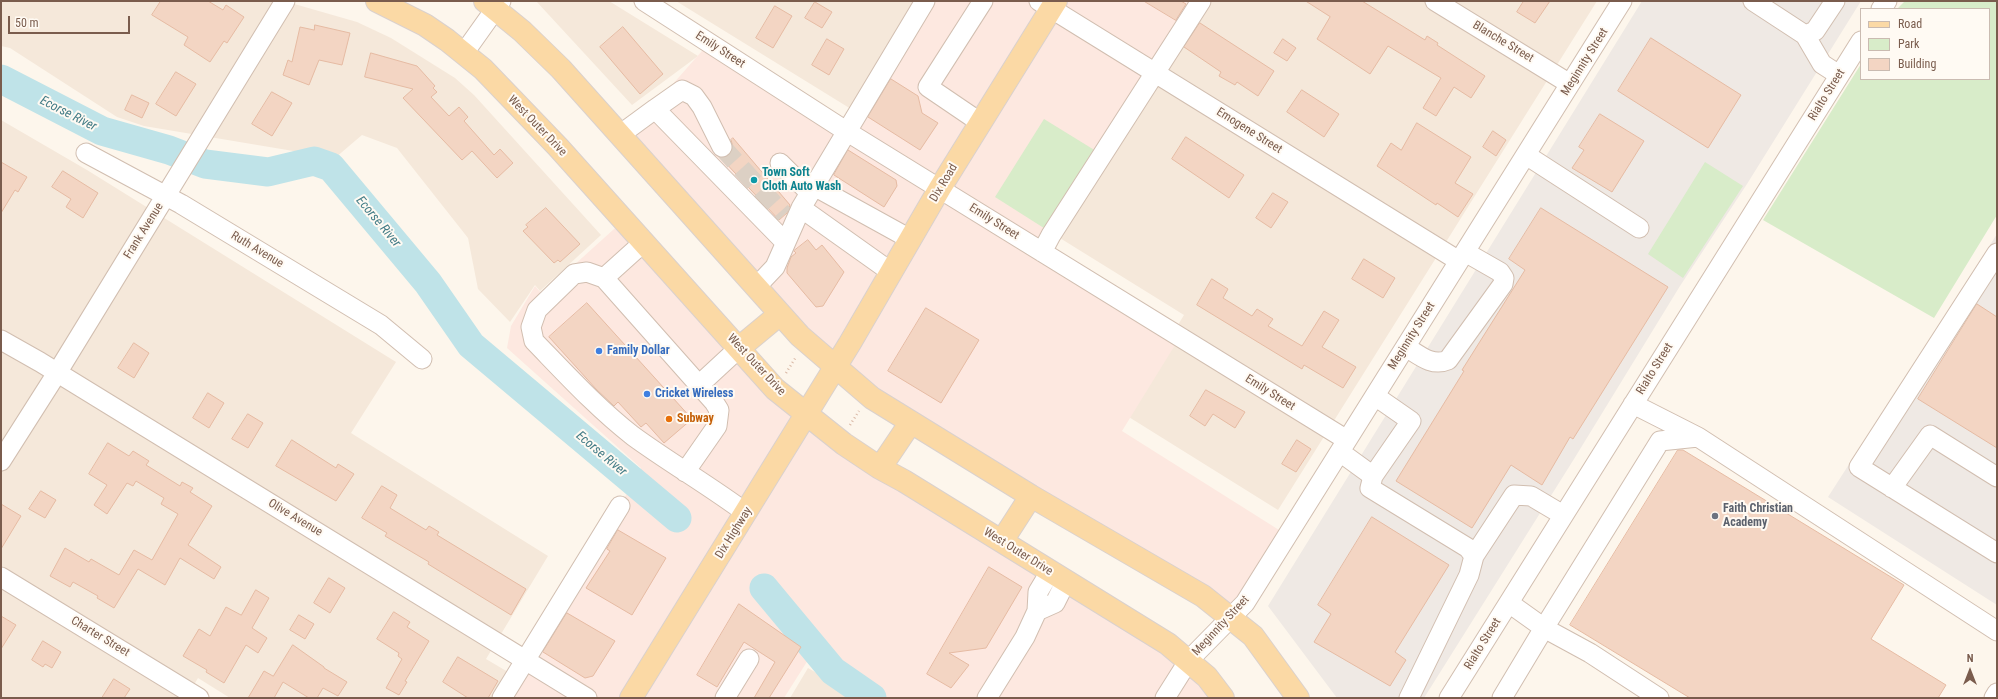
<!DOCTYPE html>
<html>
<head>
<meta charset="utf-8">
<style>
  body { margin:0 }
  #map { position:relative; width:1998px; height:699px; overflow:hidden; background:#fdf6ec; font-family:"Roboto Condensed",sans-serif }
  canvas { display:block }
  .frame { position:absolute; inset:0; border:2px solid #7a5c4d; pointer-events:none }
  .legend { position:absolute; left:1860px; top:8px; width:130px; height:72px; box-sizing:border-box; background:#fffaf3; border:1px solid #cabbb1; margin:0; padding:5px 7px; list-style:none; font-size:12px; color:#7a5c4d }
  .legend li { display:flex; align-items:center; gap:8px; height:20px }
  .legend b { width:20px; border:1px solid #cabbb1 }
  .north { position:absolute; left:1950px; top:651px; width:40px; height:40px; -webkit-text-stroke:3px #fffaf3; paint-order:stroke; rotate:0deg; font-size:11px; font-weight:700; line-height:16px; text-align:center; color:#7a5c4d }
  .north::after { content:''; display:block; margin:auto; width:14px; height:18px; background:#7a5c4d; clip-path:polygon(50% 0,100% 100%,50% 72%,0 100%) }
  .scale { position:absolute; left:8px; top:16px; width:122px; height:18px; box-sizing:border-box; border:2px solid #7a5c4d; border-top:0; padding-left:5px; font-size:12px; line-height:14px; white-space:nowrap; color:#7a5c4d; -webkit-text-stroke:3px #fffaf3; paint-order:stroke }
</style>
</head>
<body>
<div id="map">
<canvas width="1998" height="699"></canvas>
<div class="frame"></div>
<ul class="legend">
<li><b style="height:5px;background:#fbd9a5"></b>Road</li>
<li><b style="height:11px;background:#d8ecc9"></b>Park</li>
<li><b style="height:11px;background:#f3d5c3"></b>Building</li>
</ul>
<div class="north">N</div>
<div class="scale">50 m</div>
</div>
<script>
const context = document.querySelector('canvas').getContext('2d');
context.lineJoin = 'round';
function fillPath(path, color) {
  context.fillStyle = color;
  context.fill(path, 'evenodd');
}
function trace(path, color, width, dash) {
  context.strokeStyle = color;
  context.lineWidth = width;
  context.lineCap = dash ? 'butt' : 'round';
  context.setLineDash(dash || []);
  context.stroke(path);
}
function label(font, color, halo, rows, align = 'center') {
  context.font = font + ' "Roboto Condensed",sans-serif';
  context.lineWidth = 4;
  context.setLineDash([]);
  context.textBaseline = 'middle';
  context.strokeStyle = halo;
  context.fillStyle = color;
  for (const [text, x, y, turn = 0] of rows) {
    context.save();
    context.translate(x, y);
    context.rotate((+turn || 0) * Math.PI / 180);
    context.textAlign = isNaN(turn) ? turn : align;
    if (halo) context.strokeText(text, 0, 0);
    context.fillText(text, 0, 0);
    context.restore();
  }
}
const residential = new Path2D(`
  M1 1H284L357 22 391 38 455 78 474 95 601 235 540 291 535 285 510 322 478 289 468 238 397 148 362 135 335 158 144 126 117 117 10 48 1 46Z
  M536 1H609L698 56 632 105Z
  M676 1H918L851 109Z
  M1202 1H1597L1278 510 1124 414 1184 315 1055 235Z
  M1 120 87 170 396 362 351 433 548 556 486 659 508 672 491 698H230L198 678 186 698H1Z
  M808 668 860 698H790Z`);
const commercial = new Path2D(`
  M925 1H1201L1042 252 1180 337 1122 431 1287 535 1231 618 872 398 626 141 642 119 709 43 846 131Z
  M624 220 775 389 1168 644 1223 698H872L833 671 815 649 784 698H502L620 506 641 468 507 348 511 326 535 286 542 294Z`);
const industrial = new Path2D(`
  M1642 1H1861L1747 184 1680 286 1574 459 1424 698H1337L1268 606Z
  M1997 234V605L1828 497Z`);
const green = new Path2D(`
  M1905 1H1997V215L1934 318 1763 220 1861 64V79H1989V9H1897Z
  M1044 119 1096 151 1047 230 995 197Z
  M1705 162 1743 186 1683 278 1648 254Z`);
const river = new Path2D(`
  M1 79 102 131 169 150 205 164 268 172 314 161 331 167 428 283 471 345 677 518
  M764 588 833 671 872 698`);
const building = new Path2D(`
  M161 1H208L223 10 226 5 244 17 227 43 224 41 210 62 184 45 188 37 152 15Z
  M1144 1H1181L1186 4 1176 20Z
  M1306 1H1362L1425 40 1427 36 1438 43 1437 45 1485 76 1471 98 1454 87 1436 116 1423 108 1441 78 1388 46 1370 74 1317 39 1330 17Z
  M1524 1H1550L1535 23 1517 12Z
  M815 2 832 12 822 28 805 18Z
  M775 6 792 16 773 48 756 38Z
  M1200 23 1274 71 1258 96 1237 82 1235 85 1219 76 1221 72 1184 47Z
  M315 25 350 33 342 65 319 60 309 85 283 75 288 60 292 62 300 27 314 30Z
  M623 27 663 74 640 94 600 47Z
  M1651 38 1741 95 1708 148 1618 91Z
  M827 39 844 49 829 75 812 65Z
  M1283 39 1296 48 1287 61 1274 53Z
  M371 53 417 66 435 86 433 88 437 92 431 97 449 116 459 107 468 117 464 121 494 155 500 149 513 163 497 178 472 151 462 160 403 98 413 89 365 77Z
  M176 72 196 84 176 116 156 104Z
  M891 79 918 96 922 113 938 123 920 150 868 117Z
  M1302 90 1339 114 1324 137 1287 112Z
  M272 92 292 103 272 136 252 124Z
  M132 95 149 103 142 118 125 110Z
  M1600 114 1644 141 1612 192 1572 168 1584 150 1579 147Z
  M1417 123 1471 157 1455 183 1473 194 1458 217 1437 203 1436 205 1377 166 1391 143 1401 150Z
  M1493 131 1506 140 1496 156 1483 147Z
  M1186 137 1244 175 1229 198 1172 159Z
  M733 138 790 205 787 213 779 220 721 158 727 157 731 153 733 147 731 140Z
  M848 150 896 180 897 186 884 207 834 175Z
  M1 162 27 177 18 192 15 190 1 213Z
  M63 171 98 193 83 218 66 207 71 199 52 187Z
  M1273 193 1288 202 1271 228 1256 218Z
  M546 208 580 244 560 262 558 260 554 263 523 231 528 227 526 225Z
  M1541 208 1668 287 1573 439 1570 437 1542 485 1511 465 1472 528 1396 481 1464 371 1462 370 1525 270 1509 259Z
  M808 240 816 250 822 245 844 272 823 306 816 307 787 273V268L791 257 796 253 794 251Z
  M1364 259 1395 278 1383 298 1352 279Z
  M1212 279 1228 289 1223 298 1252 316 1257 309 1273 319 1268 326 1302 346 1324 311 1339 320 1322 347 1356 367 1343 388 1304 365 1302 369 1197 305Z
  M587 303 692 419 664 443 646 423 641 427 618 402 614 406 596 389 549 337Z
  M1977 304 1997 317V448L1918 399Z
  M926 308 979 340 941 403 888 371Z
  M134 343 149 353 134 378 118 368Z
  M1206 390 1245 412 1235 428 1213 414 1205 426 1190 416Z
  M208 393 224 403 209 428 193 418Z
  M248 414 263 423 248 448 232 439Z
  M292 440 336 468 338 464 354 474 336 501 276 466Z
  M1297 440 1311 449 1296 472 1282 464Z
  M108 443 129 456 133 451 149 461 146 465 180 486 182 482 193 488 190 492 212 506 188 545 221 567 214 579 180 558 165 585 138 569 114 608 97 598 98 596 73 582 70 587 50 576 65 548 89 562 91 559 119 575 134 550 152 560 178 514 161 504 164 498 136 481 133 486 127 483 107 514 94 505 107 485 89 474Z
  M1678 450H1683L1904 585 1871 639 1946 685 1938 698H1690L1570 625Z
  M382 486 397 495 390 508 426 530 429 526 439 532 437 535 526 589 511 615 428 564 429 562 385 536 387 533 362 518Z
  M41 491 56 500 45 518 29 509Z
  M1 504 21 516 1 549Z
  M1372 517 1449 565 1395 652 1406 660 1390 686 1314 642 1331 614 1318 605Z
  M618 530 666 558 632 615 586 588 610 551 607 549Z
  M989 567 1022 587 986 648 949 653 969 665 951 688 927 674Z
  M329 578 345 588 330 613 314 603Z
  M256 590 269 598 252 628 267 638 258 653 246 645 224 683 206 672 207 670 183 656 199 629 210 636 226 607 241 615Z
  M739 604 801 647 769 698H754L775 662 744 642 717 687 697 675Z
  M394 612 410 622 407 627 429 641 405 681 407 682 399 695 386 688 402 659 398 656 399 653 377 639Z
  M567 613 615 641 593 676 585 678 543 652Z
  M299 615 314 624 305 639 290 630Z
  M1 616 16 625 1 649Z
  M43 641 61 652 52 668 45 664 43 667 32 660Z
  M293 645 324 667V668L347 682 338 696 323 688 317 698H309L283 682 274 698H248L264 671 273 676Z
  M458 657 498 681 488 698H468L443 682Z
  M114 679 130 689 124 698H102Z`);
const minorTunnel = new Path2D(`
  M722 147 784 215`);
const path = new Path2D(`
  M786 373 796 357
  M850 425 859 411`);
const minor = new Path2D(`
  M644 1 846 131 1347 440
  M1039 1 1459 261
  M1435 1 1570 84
  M1753 1 1805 35 1822 64 1839 75
  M1881 9 1887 1
  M1805 35 1815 31 1835 1
  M464 53 501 1
  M655 109 682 90 694 96 702 107 722 147
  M981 123 928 87 983 1
  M621 134 655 109 785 242
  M86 153 181 204 381 325 422 359
  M1526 155 1639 228
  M780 163 810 193
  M814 186 910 239
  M801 208 891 272
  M1042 252 1051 235 1201 1
  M1997 253 1859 467 1997 553
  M604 278 644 242
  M756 287 775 267 801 208 925 1
  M1 340 40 362 587 698
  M1406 347C1419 355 1432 367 1448 360L1503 284 1504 278 1500 272 1465 252
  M699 385 739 348
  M1375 396 1411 421 1373 476 1370 488 1468 548 1474 556
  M1633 404 1698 437
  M1340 452 1373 476
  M1 461 57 373 285 1
  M685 472 717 426 719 410 714 402 604 278 587 272 574 274 537 310 531 327 534 341C566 374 597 408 633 436 670 463 710 486 746 513
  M1892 488 1930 435 1997 477
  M1 577 199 698
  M1509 603 1544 628 1660 441 1698 437 1997 631
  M1037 611 1055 603 1066 581
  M502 698 620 506
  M725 698 749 659
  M987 698 1025 637 1037 611 1038 592 1050 572
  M1165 698 1189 660 1245 603 1622 1
  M1409 698 1469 575 1474 556 1514 495 1531 496 1563 515
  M1449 698 1861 41
  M1502 698 1544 628 1590 653 1659 698
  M1994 698 1997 693`);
const major = new Path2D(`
  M377 1 425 25 447 40 483 69 558 147 775 389 844 444 880 468 904 481 1168 644 1207 677 1223 698
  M485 1 522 31 561 69 800 336 872 398 1031 496 1203 596 1253 636 1298 698
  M739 348 780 314
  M880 468 911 422
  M1002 541 1031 496
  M631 698 850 343 940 188 1056 1`);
const markers = [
  [754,180,4,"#0f9aa8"],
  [599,351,4,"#3f7fe0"],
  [647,394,4,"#3f7fe0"],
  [669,419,4,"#e8710a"],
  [1715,516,4,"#6b7280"]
];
const streetNames = [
  ["Blanche Street",1503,42,31],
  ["Emily Street",720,50,33],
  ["Meginnity Street",1585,62,-58],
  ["Rialto Street",1827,95,-58],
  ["West Outer Drive",537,126,46],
  ["Emogene Street",1249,131,32],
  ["Dix Road",944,183,-59],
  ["Emily Street",994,222,32],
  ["Frank Avenue",144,231,-58],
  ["Ruth Avenue",257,250,31],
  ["Meginnity Street",1412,336,-58],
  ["West Outer Drive",756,365,47],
  ["Rialto Street",1655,369,-58],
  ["Emily Street",1270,393,32],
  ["Olive Avenue",295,518,31],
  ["Dix Highway",734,533,-58],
  ["West Outer Drive",1018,552,32],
  ["Meginnity Street",1221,626,-47],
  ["Charter Street",100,637,31],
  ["Rialto Street",1483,644,-58]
];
const cultureNames = [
  ["Town Soft",762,173],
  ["Cloth Auto Wash",762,187]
];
const shopNames = [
  ["Family Dollar",607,351],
  ["Cricket Wireless",655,394]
];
const foodNames = [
  ["Subway",677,419]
];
const worshipNames = [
  ["Faith Christian",1723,509],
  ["Academy",1723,523]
];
const waterNames = [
  ["Ecorse River",68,114,27],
  ["Ecorse River",378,222,50],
  ["Ecorse River",601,454,40]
];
fillPath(residential, '#f5e8da');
fillPath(commercial, '#fde8e0');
fillPath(industrial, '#efe9e4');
fillPath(green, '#d8ecc9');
trace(river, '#bfe3e8', 29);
fillPath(building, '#f3d5c3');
trace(building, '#e6bba3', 1);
trace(minorTunnel, '#dcd0c4', 19, [19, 10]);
trace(minor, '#d1beb0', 21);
trace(major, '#dad1cd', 24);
trace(path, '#d9b8a5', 2.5, [1, 3]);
trace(minor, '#fff', 19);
trace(major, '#fbd9a5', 22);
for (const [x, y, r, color] of markers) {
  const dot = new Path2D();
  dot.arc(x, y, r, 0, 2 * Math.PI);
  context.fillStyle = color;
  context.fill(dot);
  trace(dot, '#fffaf3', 1.5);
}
label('12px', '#7a5c4d', '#fffaf3', streetNames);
label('bold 12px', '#0d838f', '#fffaf3', cultureNames, 'left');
label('bold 12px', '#366cbe', '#fffaf3', shopNames, 'left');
label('bold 12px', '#c56008', '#fffaf3', foodNames, 'left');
label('bold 12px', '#5b616d', '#fffaf3', worshipNames, 'left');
label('italic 13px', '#437c86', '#fffaf3', waterNames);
</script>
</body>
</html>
